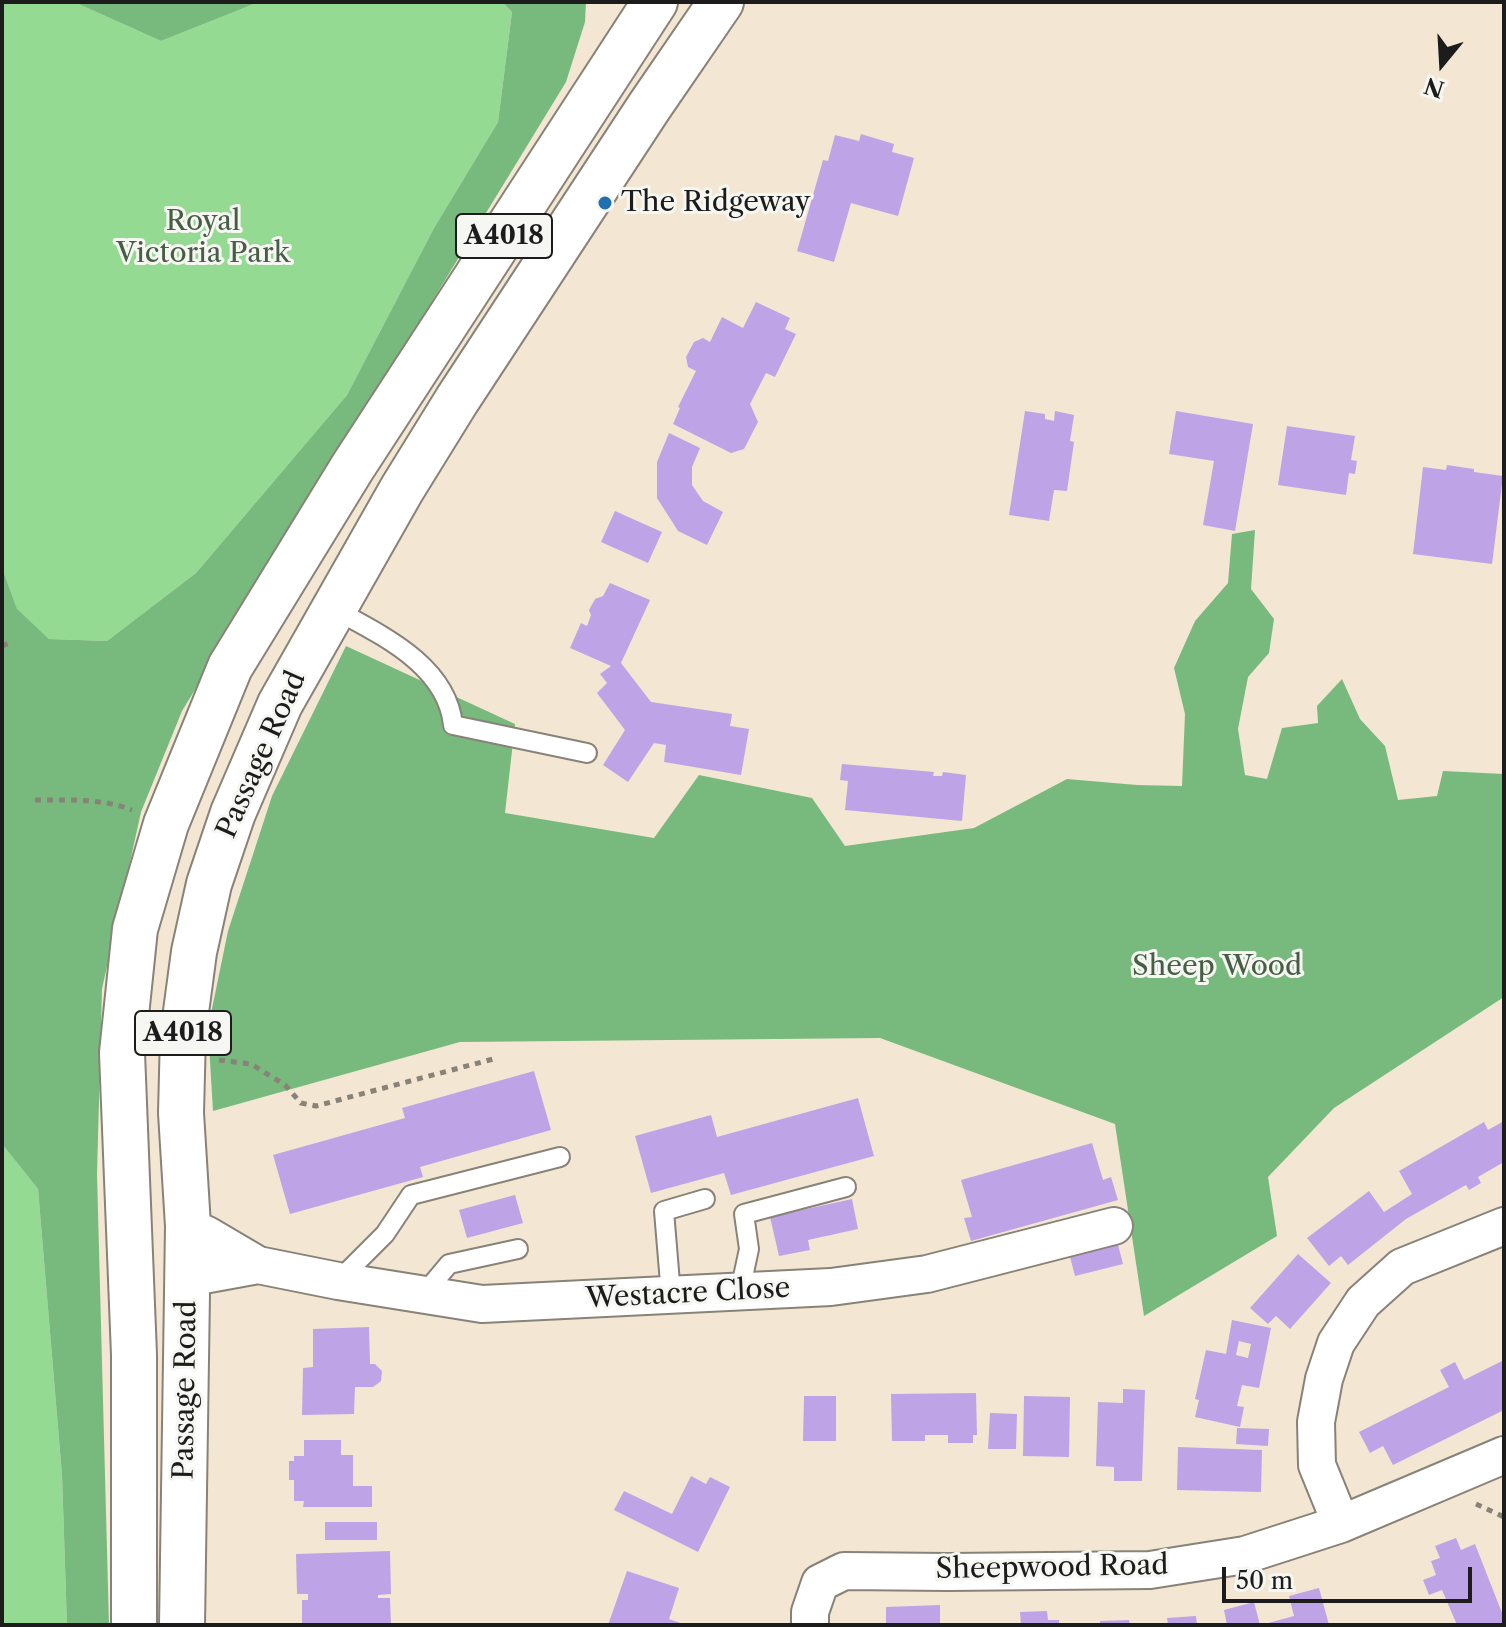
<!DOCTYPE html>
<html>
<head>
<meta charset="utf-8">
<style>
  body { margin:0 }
  #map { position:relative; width:1506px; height:1627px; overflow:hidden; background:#f3e7d3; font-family:"Libre Caslon Text",serif }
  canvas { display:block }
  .frame { position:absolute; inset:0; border:4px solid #1c1c1c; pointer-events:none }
  .north { position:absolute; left:1402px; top:24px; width:80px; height:80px; -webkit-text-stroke:6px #f6f6f2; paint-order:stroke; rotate:198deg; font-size:22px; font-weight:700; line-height:32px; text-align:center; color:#1c1c1c }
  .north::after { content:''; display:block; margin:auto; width:28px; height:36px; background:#1c1c1c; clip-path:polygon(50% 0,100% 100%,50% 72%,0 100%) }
  .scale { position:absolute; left:1222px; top:1567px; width:250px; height:36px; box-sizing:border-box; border:4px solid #1c1c1c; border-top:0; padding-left:10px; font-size:24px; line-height:28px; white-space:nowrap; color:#1c1c1c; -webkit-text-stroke:6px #f6f6f2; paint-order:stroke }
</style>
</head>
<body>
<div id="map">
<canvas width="1506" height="1627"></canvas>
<div class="frame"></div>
<div class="north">N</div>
<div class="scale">50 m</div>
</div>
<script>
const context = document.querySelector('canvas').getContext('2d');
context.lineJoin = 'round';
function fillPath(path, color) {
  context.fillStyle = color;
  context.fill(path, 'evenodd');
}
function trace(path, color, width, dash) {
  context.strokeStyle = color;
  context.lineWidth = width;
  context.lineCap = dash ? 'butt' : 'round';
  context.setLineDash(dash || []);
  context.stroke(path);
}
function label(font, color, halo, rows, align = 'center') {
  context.font = font + ' "Libre Caslon Text",serif';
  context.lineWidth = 6;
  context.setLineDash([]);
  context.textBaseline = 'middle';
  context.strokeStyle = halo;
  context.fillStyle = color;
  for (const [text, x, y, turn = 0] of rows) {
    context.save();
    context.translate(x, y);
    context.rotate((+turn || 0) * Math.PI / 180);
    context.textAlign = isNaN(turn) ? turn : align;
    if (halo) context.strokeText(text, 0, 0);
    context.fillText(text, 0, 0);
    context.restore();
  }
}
const green = new Path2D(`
  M2 2H74L161 41 259 2H502L512 12 498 122 434 228 347 395 196 573 107 641 49 639 17 610 2 568Z
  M2 1144 38 1189 62 1475 67 1625H2Z`);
const forest = new Path2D(`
  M74 2H259L161 41Z
  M502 2H586L585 22 566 82 182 711 141 812 102 989 97 1174 109 1625H67L62 1475 38 1189 2 1144V568L17 609 49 639 107 641 196 573 347 395 434 228 498 122 512 12Z
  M1255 530 1251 589 1274 619 1269 653 1248 677 1238 729 1245 775 1267 779 1282 728 1318 723 1317 706 1342 679 1360 719 1385 746 1398 800 1437 796 1443 771 1504 774V997L1334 1108 1268 1177 1277 1236 1144 1316 1115 1124 880 1038 460 1042 213 1111 208 1028 228 931 272 796 346 646 515 724 505 813 654 838 699 775 812 798 845 846 974 828 1067 779 1137 785 1182 786 1185 714 1174 668 1195 621 1228 583 1232 534Z`);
const building = new Path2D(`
  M861 134 894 144 892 152 914 158 898 216 851 203 834 262 797 251 823 160 828 161 835 135 859 141Z
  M756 302 790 318 785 329 796 334 775 377 766 373 750 404 758 422 744 449 731 453 673 424 680 408 678 407 696 371 688 367 686 357 694 342 703 338 710 342 722 317 743 328Z
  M1025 411 1045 414V419L1054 421 1055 411 1074 415 1070 441 1074 442 1067 491 1054 490 1049 521 1009 515Z
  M1176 411 1253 424 1235 531 1203 525 1214 461 1169 454Z
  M1287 426 1355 436 1351 460 1357 461 1355 474 1349 473 1346 495 1278 485Z
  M669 433 700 448 692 467V485L703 501 723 512 707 545 678 531 657 498V462Z
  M1447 465 1474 469V472L1503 476 1492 564 1413 554 1423 467 1446 470Z
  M615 511 662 532 648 563 601 542Z
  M610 583 650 600 621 663 651 702 732 714 730 726 749 729 741 775 664 762 666 745 654 743 628 782 603 765 625 730 597 693 607 683 600 674 611 666 570 648 581 623 587 626 591 615 589 610 595 599 603 596Z
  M842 764 934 772 933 776H942L943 772 966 775 962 821 845 810 848 781 840 780Z
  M534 1071 551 1130 420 1167 423 1177 290 1214 273 1155 405 1118 402 1108Z
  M858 1098 874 1156 731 1195 724 1173 651 1193 635 1136 711 1115 717 1137Z
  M1504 1121V1162L1478 1177 1481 1183 1469 1190 1466 1185 1406 1219 1348 1265 1341 1256 1329 1266 1307 1238 1369 1191 1384 1212 1412 1194 1399 1171 1484 1122 1488 1130Z
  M1092 1143 1103 1180 1111 1177 1118 1200 971 1241 964 1218 972 1217 961 1180Z
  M515 1195 523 1223 467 1238 459 1210Z
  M852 1199 858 1229 808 1240 810 1250 779 1256 770 1217Z
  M1116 1237 1123 1264 1075 1276 1068 1249Z
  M1298 1254 1331 1283 1290 1329 1276 1316 1268 1324 1250 1308Z
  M1232 1320 1271 1328 1259 1388 1242 1385 1237 1406 1244 1407 1240 1427 1195 1417 1199 1400 1195 1399 1206 1350 1226 1354ZM1239 1341 1251 1344 1248 1358 1236 1355Z
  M369 1327 370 1364H375L382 1371 381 1381 373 1387H355L354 1414 302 1415 303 1368 313 1367V1329Z
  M1504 1360V1410L1393 1465 1383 1446 1370 1453 1359 1432 1449 1387 1440 1370 1455 1362 1464 1380Z
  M1123 1389 1145 1390 1142 1481H1114V1467L1096 1466 1098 1402 1123 1403Z
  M976 1393 977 1435H973V1443H948V1435H925V1441H892L891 1394Z
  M804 1396H836V1441H803Z
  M1024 1396 1070 1397 1069 1457 1023 1456Z
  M990 1413 1017 1414 1016 1449H988Z
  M1237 1428 1269 1429 1268 1446 1236 1444Z
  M304 1440H341V1455H353V1486H372V1507H303L304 1501H294V1480H289V1461H294V1456H304Z
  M1178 1447 1262 1450 1261 1492 1177 1490Z
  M691 1476 706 1484 710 1477 730 1487 698 1552 614 1510 624 1491 672 1514Z
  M325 1522H377V1540H325Z
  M1456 1538 1461 1550 1475 1544 1504 1618V1625H1457L1442 1590 1429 1595 1423 1580 1436 1575 1431 1561 1440 1558 1435 1546Z
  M390 1551 391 1594 378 1595V1598H390L391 1625H302V1600H308V1594H297L296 1554Z
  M627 1571 679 1588 669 1619 686 1625H608Z
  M1319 1588 1329 1625H1261L1294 1616 1289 1596Z
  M1254 1602 1260 1625H1227L1224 1610Z
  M940 1605V1625H886V1607Z
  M1047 1611 1048 1620H1059V1625H1021L1020 1612Z
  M1196 1616 1197 1625H1168L1167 1618Z
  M1129 1620 1130 1625H1100V1621Z`);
const path = new Path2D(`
  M2 646 9 643
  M35 800C67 800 101 798 132 810
  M219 1060 251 1064 285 1085 301 1103 316 1106 497 1058
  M1476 1504 1504 1517`);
const lane = new Path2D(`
  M334 609C381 635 447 665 453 725L587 753
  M338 1281 385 1234 411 1195 560 1157
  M740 1291 749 1249 744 1214 846 1187
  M423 1295 449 1264 518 1249
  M671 1295 664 1211 705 1199`);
const street = new Path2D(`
  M188 1226 207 1235 258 1265
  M187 1278 258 1265 338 1281 482 1304 831 1287 927 1274 1114 1226
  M1341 1524 1317 1465 1316 1422 1324 1379 1336 1343 1363 1302 1402 1267 1504 1226
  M810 1625V1612L820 1583 844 1571 948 1572 1150 1570 1245 1555 1341 1524 1504 1455`);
const primary = new Path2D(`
  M134 1625V1355L122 1053 135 929 166 824 230 667 352 468 655 2
  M182 1625 188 1226 181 1113 183 1034 194 952 209 884 233 813 280 704 402 489 457 400 649 107 721 2`);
const markers = [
  [605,203,8,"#1f6fb2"]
];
const shields = [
  [504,236,96],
  [183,1033,96]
];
const shieldNames = [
  ["A4018",504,236],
  ["A4018",183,1033]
];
const poiNames = [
  ["The Ridgeway",621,203]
];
const parkNames = [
  ["Royal",203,222],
  ["Victoria Park",203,254],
  ["Sheep Wood",1217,967]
];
const streetNames = [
  ["Passage Road",262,755,-66],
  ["Westacre Close",688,1294,-3],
  ["Passage Road",186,1390,-89],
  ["Sheepwood Road",1052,1568,-1]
];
fillPath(green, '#95da93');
fillPath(forest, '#78ba7d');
fillPath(building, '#bfa3e7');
trace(lane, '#888278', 22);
trace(street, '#888278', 40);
trace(primary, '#888278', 48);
trace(path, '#888278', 5, [6, 6]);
trace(lane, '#fff', 18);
trace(street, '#fff', 36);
trace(primary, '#fff', 44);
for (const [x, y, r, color] of markers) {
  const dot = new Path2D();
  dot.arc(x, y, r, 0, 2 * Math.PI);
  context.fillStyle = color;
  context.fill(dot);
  trace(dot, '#f6f6f2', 3);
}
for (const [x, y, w] of shields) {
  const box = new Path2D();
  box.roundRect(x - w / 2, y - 22, w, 44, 6);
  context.fillStyle = '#f6f6f2';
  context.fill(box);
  trace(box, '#1c1c1c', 2);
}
label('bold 26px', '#1c1c1c', null, shieldNames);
label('28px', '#1c1c1c', '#f6f6f2', poiNames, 'left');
label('28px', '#465e46', '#f6f6f2', parkNames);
label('28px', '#1c1c1c', '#f6f6f2', streetNames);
</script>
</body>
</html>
